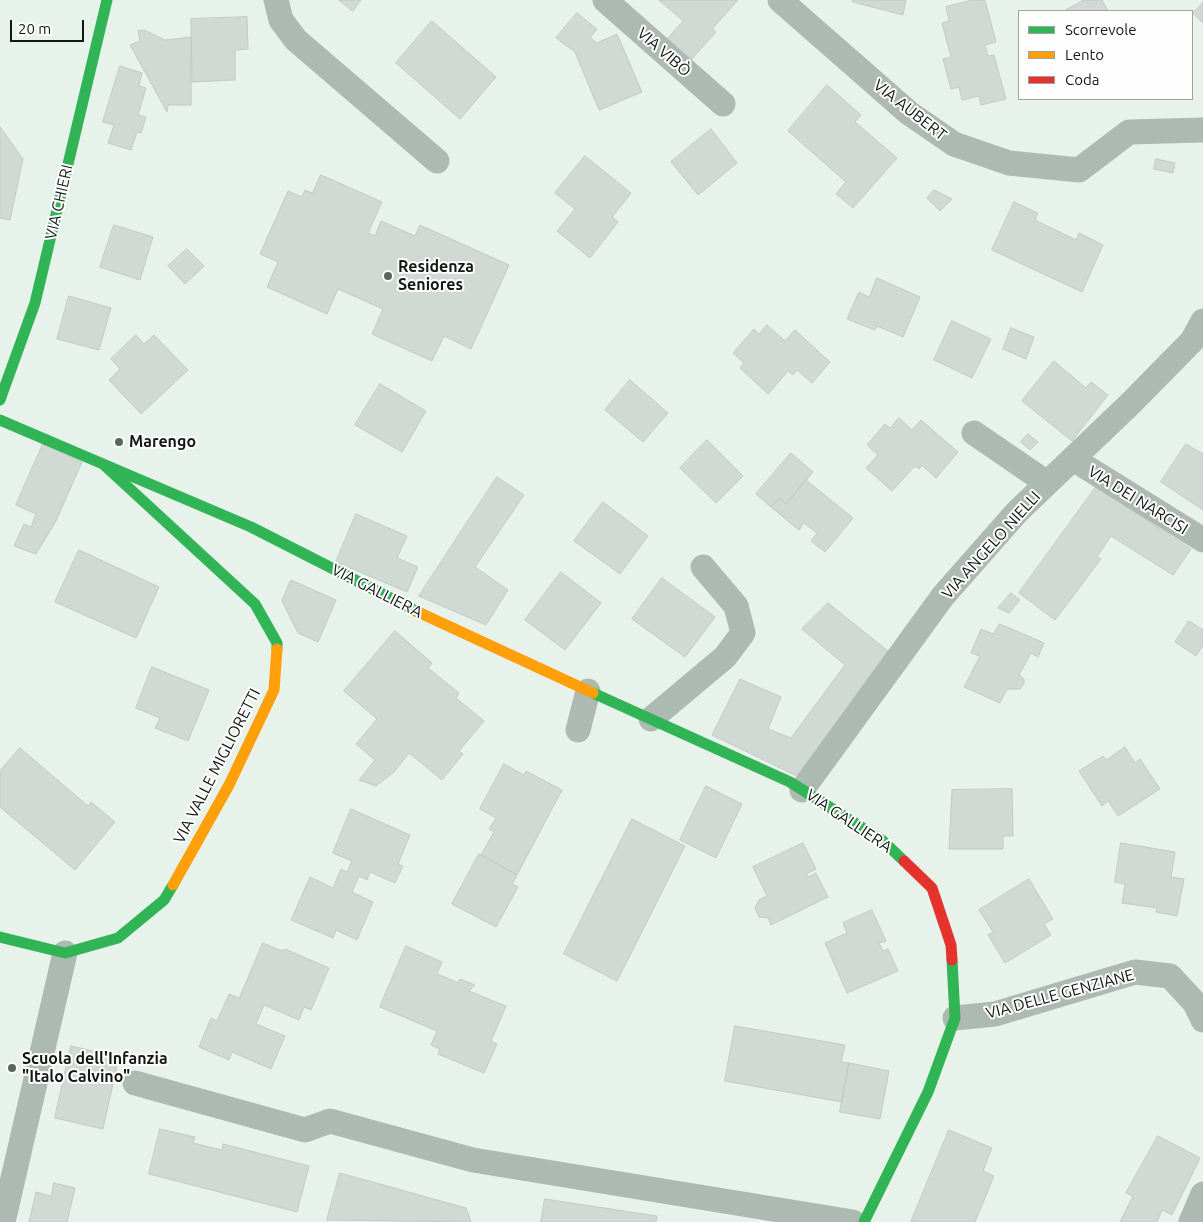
<!DOCTYPE html>
<html>
<head>
<meta charset="utf-8">
<style>
  body { margin:0 }
  #map { position:relative; width:1203px; height:1222px; overflow:hidden; background:#e7f2ea; font-family:Ubuntu,sans-serif }
  canvas { display:block }
  .legend { position:absolute; left:1018px; top:10px; width:175px; height:90px; box-sizing:border-box; background:#fefefe; border:1px solid #a0a2a0; margin:0; padding:6px 9px; list-style:none; font-size:15px; color:#121914 }
  .legend li { display:flex; align-items:center; gap:10px; height:25px }
  .legend b { width:25px; border:1px solid #a0a2a0 }
  .scale { position:absolute; left:10px; top:20px; width:74px; height:22px; box-sizing:border-box; border:2px solid #121914; border-top:0; padding-left:6px; font-size:15px; line-height:18px; white-space:nowrap; color:#121914; -webkit-text-stroke:4px #fefefe; paint-order:stroke }
</style>
</head>
<body>
<div id="map">
<canvas width="1203" height="1222"></canvas>
<ul class="legend">
<li><b style="height:6px;background:#30b455"></b>Scorrevole</li>
<li><b style="height:6px;background:#ff9f0a"></b>Lento</li>
<li><b style="height:6px;background:#e5322d"></b>Coda</li>
</ul>
<div class="scale">20 m</div>
</div>
<script>
const context = document.querySelector('canvas').getContext('2d');
context.lineJoin = 'round';
function fillPath(path, color) {
  context.fillStyle = color;
  context.fill(path, 'evenodd');
}
function trace(path, color, width, dash) {
  context.strokeStyle = color;
  context.lineWidth = width;
  context.lineCap = dash ? 'butt' : 'round';
  context.setLineDash(dash || []);
  context.stroke(path);
}
function label(font, color, halo, rows, align = 'center') {
  context.font = font + ' Ubuntu,sans-serif';
  context.lineWidth = 4;
  context.setLineDash([]);
  context.textBaseline = 'middle';
  context.strokeStyle = halo;
  context.fillStyle = color;
  for (const [text, x, y, turn = 0] of rows) {
    context.save();
    context.translate(x, y);
    context.rotate((+turn || 0) * Math.PI / 180);
    context.textAlign = isNaN(turn) ? turn : align;
    if (halo) context.strokeText(text, 0, 0);
    context.fillText(text, 0, 0);
    context.restore();
  }
}
const building = new Path2D(`
  M339 0H361L353 11Z
  M659 0H738L712 29 716 32 690 61 666 40 683 21Z
  M853 0H906L903 15 853 2Z
  M973 0H985L996 42 985 45 988 56 994 55 1006 99 981 105 979 96 962 100 959 87 951 89 943 59 951 57 942 23 949 21 946 7Z
  M1084 0H1102L1108 11H1064Z
  M1203 3V23L1193 13Z
  M577 13 597 29 590 38 597 43 617 34 642 92 599 110 575 52 556 38Z
  M247 17 248 49 235 50V80L192 82 191 19Z
  M432 21 496 77 460 119 396 63Z
  M144 30 165 40 191 37V105H168L167 112 130 45 140 41 138 31Z
  M120 66 142 73 139 86 146 88 138 115 146 117 141 133 137 132 131 150 108 143 114 125 103 122Z
  M827 85 861 115 855 122 897 158 853 208 836 194 846 182 788 131Z
  M0 127 23 159 10 220 0 218Z
  M711 129 737 163 698 195 671 162Z
  M585 156 631 193 612 217 618 222 590 258 557 231 575 209 555 193Z
  M1156 159 1175 163 1173 173 1154 169Z
  M321 175 382 202 368 233 375 236 381 221 415 236 420 225 509 265 471 349 444 336 432 361 372 334 383 309 338 289 327 314 267 287 278 262 260 254 288 191 302 197 305 190 312 193Z
  M934 190 952 199 940 211 927 198Z
  M1014 202 1038 213 1035 220 1076 240 1079 233 1103 245 1082 292 992 250Z
  M114 225 153 237 140 280 100 267Z
  M187 249 204 266 185 284 168 266Z
  M877 278 920 297 903 337 877 326 875 330 847 319 859 292 869 297Z
  M69 296 111 308 99 350 57 339Z
  M952 321 991 339 972 378 934 360Z
  M767 325 785 341 795 330 830 362 812 383 797 370 793 375 788 371 768 394 740 368 744 363 733 353 754 329 759 334Z
  M1011 328 1034 337 1026 359 1003 349Z
  M136 335 144 344 154 335 188 370 141 414 109 380 120 369 111 359Z
  M1054 361 1086 388 1091 382 1108 395 1072 441 1022 401Z
  M630 380 668 413 643 442 605 410Z
  M380 384 426 411 402 452 355 425Z
  M899 418 912 430 921 420 958 452 936 478 922 465 919 469 915 466 892 491 866 468 878 455 867 445 885 424 890 428Z
  M1028 434 1038 442 1030 450 1021 442Z
  M707 440 743 476 716 503 680 468Z
  M43 444 82 462 56 521 36 554 14 546 24 524 31 527 36 514 16 505Z
  M1186 444 1203 454V510L1161 482Z
  M791 453 813 472 786 504 779 498 771 507 756 494Z
  M497 477 524 495 475 567 508 590 486 625 419 596Z
  M806 480 853 518 825 552 811 541 817 533 804 523 799 530 771 507 779 498 786 504Z
  M1096 487 1191 549 1173 575 1111 536 1097 557 1101 559 1055 620 1019 593Z
  M603 502 648 536 620 574 574 541Z
  M356 514 407 536 397 558 418 567 407 592 336 562Z
  M79 550 159 587 136 638 55 602Z
  M561 572 601 603 565 650 525 620Z
  M662 578 715 617 685 657 632 619Z
  M291 580 336 600 318 642 298 633 282 601Z
  M1011 593 1020 600 1009 613 998 608Z
  M828 603 893 655 801 778 712 735 740 679 781 697 768 729 791 738 845 665 802 629Z
  M1189 621 1203 630V645L1196 656 1175 642Z
  M1000 624 1044 643 1038 657 1031 653 1019 675 1024 679V684L1020 689H1007L1000 703 964 687 980 656 971 653 981 629 993 634Z
  M395 631 432 663 428 668 459 693 456 698 484 721 459 751 463 754 442 780 409 753 394 772 376 786 359 780 375 760 356 744 377 719 344 691Z
  M152 667 209 690 188 741 155 728 160 718 136 708Z
  M1125 747 1135 763 1140 759 1160 789 1118 816 1108 801 1102 806 1079 771 1103 756 1106 760Z
  M20 748 88 806 91 802 115 822 75 870 0 807V771Z
  M504 764 524 775 526 771 562 790 517 875 481 855 494 832 489 829 496 818 480 809Z
  M706 786 742 804 716 858 680 840Z
  M1012 789 1013 836H1003V849H949L952 790Z
  M351 809 410 835 398 864 403 866 395 883 370 872 367 880 359 876 352 892 373 902 357 940 336 930 333 938 291 920 310 877 333 888 341 869 347 872 352 861 333 853Z
  M632 819 685 846 617 981 564 954Z
  M803 843 816 869 806 874 808 877 816 873 828 897 771 925 768 918 759 917 755 908 759 900 767 896 753 867Z
  M1121 843 1175 852 1171 877 1184 879 1177 916 1156 912 1157 908 1122 903 1125 884 1115 882Z
  M479 854 517 875 512 884 518 887 496 927 452 904Z
  M1029 879 1053 919 1044 924 1051 935 1005 963 988 935 993 932 979 910Z
  M872 910 886 941 879 943 883 951 888 949 898 971 847 993 825 943 847 933 843 923Z
  M263 943 282 951 285 949 329 968 311 1010 304 1007 299 1020 264 1005 256 1024 285 1036 271 1069 232 1052 229 1060 199 1047 211 1018 217 1021 229 994 239 998Z
  M406 946 442 962 437 974 459 983 460 979 475 985 469 991 506 1006 491 1041 497 1044 484 1073 438 1054 440 1049 431 1045 437 1031 380 1007Z
  M735 1026 845 1045 841 1062 849 1063 842 1102 725 1081Z
  M71 1046 119 1057 103 1129 55 1118Z
  M849 1063 889 1071 880 1119 840 1112Z
  M160 1129 195 1137 193 1143 222 1150 223 1144 309 1166 297 1212 149 1174Z
  M949 1130 992 1148 983 1171 994 1176 975 1222H911Z
  M1158 1136 1200 1158 1172 1215 1162 1210 1157 1222H1120L1133 1196 1126 1193Z
  M340 1173 466 1208 471 1222 327 1220Z
  M54 1183 75 1188 67 1222H29L36 1192 51 1196Z
  M545 1199 657 1216 656 1222H541Z`);
const street = new Path2D(`
  M276 0 281 20 296 40 437 161
  M605 0 723 104
  M780 0 909 113 954 144 1009 163 1079 170 1129 132 1203 130
  M974 433 1047 483
  M1073 459 1203 540
  M651 719 725 657 743 633 736 606 703 567
  M578 730 588 691
  M802 790 943 596 1017 512 1131 403 1192 341 1203 321
  M955 1018 995 1014 1135 972 1170 976 1195 1003 1203 1020
  M135 1083 305 1130 330 1121 473 1160 853 1222
  M3 1222 65 953
  M1191 1222 1203 1194`);
const fast = new Path2D(`
  M0 400 35 303 107 0
  M0 420 103 464 255 604 277 643V649
  M103 464 251 527 418 612
  M593 693 790 782 883 841 904 861
  M0 937 65 953 118 938 164 900 173 885
  M864 1222 928 1092 955 1018 952 960`);
const slow = new Path2D(`
  M418 612 593 693
  M173 885 229 785 274 690 277 649`);
const jam = new Path2D(`
  M904 861 932 888 951 945 952 960`);
const markers = [
  [388,276,5,"#5d655f"],
  [119,442,5,"#5d655f"],
  [12,1068,5,"#5d655f"]
];
const streetNames = [
  ["VIA VIBÒ",664,52,41],
  ["VIA AUBERT",910,110,38],
  ["VIA CHIERI",59,202,-77],
  ["VIA DEI NARCISI",1138,500,32],
  ["VIA ANGELO NIELLI",991,545,-48],
  ["VIA GALLIERA",377,591,27],
  ["VIA VALLE MIGLIORETTI",217,766,-63],
  ["VIA GALLIERA",849,821,34],
  ["VIA DELLE GENZIANE",1060,994,-15]
];
const poiNames = [
  ["Residenza",398,267],
  ["Seniores",398,285],
  ["Marengo",129,442],
  ["Scuola dell'Infanzia",22,1059],
  ["\"Italo Calvino\"",22,1077]
];
fillPath(building, '#d0d9d3');
trace(building, '#c1cac4', 1);
trace(street, '#adbab1', 25);
trace(fast, '#30b455', 11);
trace(slow, '#ff9f0a', 11);
trace(jam, '#e5322d', 11);
for (const [x, y, r, color] of markers) {
  const dot = new Path2D();
  dot.arc(x, y, r, 0, 2 * Math.PI);
  context.fillStyle = color;
  context.fill(dot);
  trace(dot, '#fefefe', 2);
}
label('16px', '#121914', '#fefefe', streetNames);
label('bold 16px', '#121914', '#fefefe', poiNames, 'left');
</script>
</body>
</html>
